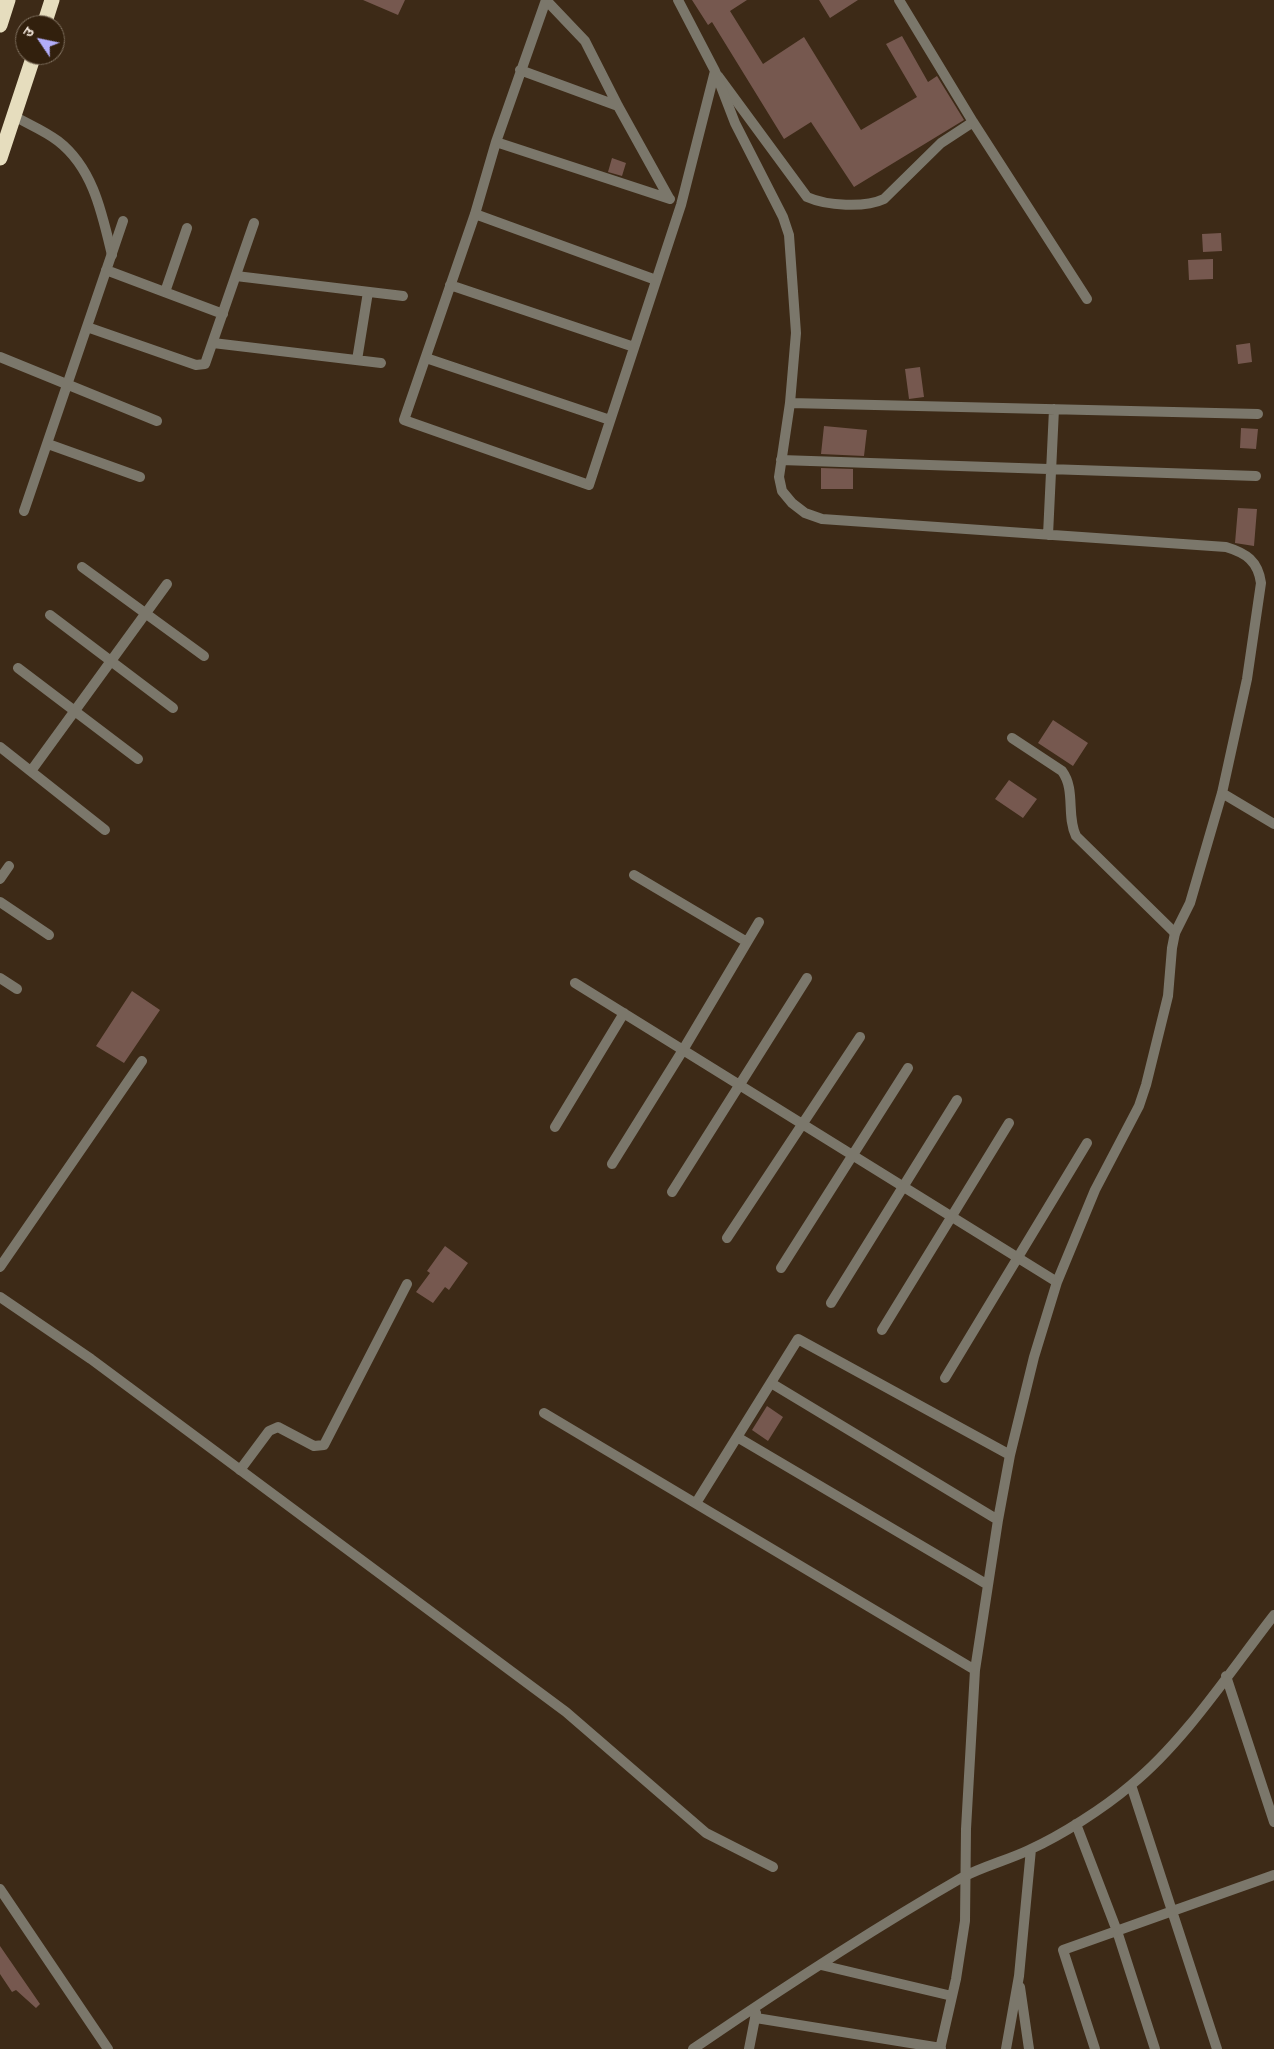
<!DOCTYPE html>
<html>
<head>
<meta charset="utf-8">
<style>
  body { margin:0 }
  #map { position:relative; width:1274px; height:2049px; overflow:hidden; background:#3d2a17; font-family:Roboto,"Noto Sans Devanagari",sans-serif }
  canvas { display:block }
  .north { position:absolute; left:15px; top:15px; width:50px; height:50px; box-sizing:border-box; background:#32200d; border:1px solid #7f705f; border-radius:50%; rotate:304deg; font-size:14px; font-weight:700; line-height:20px; text-align:center; color:#f3e7db }
  .north::after { content:''; display:block; margin:auto; width:18px; height:22px; background:#b2adf9; clip-path:polygon(50% 0,100% 100%,50% 72%,0 100%) }
</style>
</head>
<body>
<div id="map">
<canvas width="1274" height="2049"></canvas>
<div class="north">उ</div>
</div>
<script>
const context = document.querySelector('canvas').getContext('2d');
context.lineJoin = 'round';
function fillPath(path, color) {
  context.fillStyle = color;
  context.fill(path, 'evenodd');
}
function trace(path, color, width, dash) {
  context.strokeStyle = color;
  context.lineWidth = width;
  context.lineCap = dash ? 'butt' : 'round';
  context.setLineDash(dash || []);
  context.stroke(path);
}
const building = new Path2D(`
  M363 0H405L398 15Z
  M692 0H747L730 11 763 64 804 37 861 130 917 97 886 44 902 36 928 82 937 76 964 120 854 187 811 122 784 139 712 22 708 25Z
  M819 0H858L830 18Z
  M612 158 626 163 622 176 608 172Z
  M1221 233 1222 251 1203 252 1202 234Z
  M1213 259V279L1189 280 1188 260Z
  M1250 343 1252 362 1238 364 1236 345Z
  M920 367 924 397 909 399 905 369Z
  M824 426 867 430 864 456 821 454Z
  M1241 428 1258 429 1256 449 1240 448Z
  M821 468 853 469V489H821Z
  M1238 508 1257 509 1254 546 1235 543Z
  M1053 720 1088 743 1073 766 1038 743Z
  M1009 780 1037 799 1023 818 995 799Z
  M132 991 160 1010 124 1063 96 1046Z
  M445 1246 468 1263 449 1290 445 1287 433 1303 416 1292 430 1273 427 1271Z
  M767 1406 783 1417 768 1441 752 1430Z
  M0 1946 40 2004 36 2008 16 1990 12 1992 0 1974Z`);
const lane = new Path2D(`
  M899 0 973 122 1087 299
  M718 76 807 197C827 206 865 208 884 199L941 143 973 122
  M14 116C28 124 45 131 58 141 93 168 102 213 112 255
  M1012 738 1062 771C1076 790 1066 815 1076 836L1175 933
  M0 1267 142 1061
  M240 1470 269 1431 278 1427 314 1446 324 1445 407 1284`);
const street = new Path2D(`
  M546 0 496 142 475 214 404 420 589 485 681 205 715 71
  M546 0 585 41 618 106 669 198
  M678 0 715 71 735 123 783 217 789 235 796 333 790 403 779 477 782 491 792 503 805 513 822 519 1226 547C1246 553 1258 561 1261 583L1247 679 1222 793 1190 903 1175 933 1172 948 1168 996 1146 1085 1139 1106 1095 1190 1057 1282 1034 1357 1010 1455 998 1520 975 1670 966 1829 965 1921 956 1979 940 2049
  M520 70 618 106
  M496 142 670 199
  M475 214 656 280
  M106 270 223 314
  M236 276 403 296
  M450 285 634 347
  M165 292 187 228
  M87 327 196 365 205 364 254 223
  M213 343 381 363
  M0 357 157 421
  M426 358 610 420
  M357 360 368 292
  M790 403 1258 414
  M48 444 140 477
  M781 460 1256 476
  M24 511 123 221
  M1048 535 1054 409
  M82 567 204 656
  M50 615 173 708
  M18 668 138 759
  M0 747 105 830
  M31 771 167 584
  M1222 793 1274 824
  M634 875 747 942
  M0 879 9 866
  M0 902 49 935
  M0 978 17 989
  M575 983 1057 1282
  M555 1127 624 1013
  M612 1164 683 1050 759 922
  M672 1192 807 978
  M727 1238 860 1037
  M781 1268 908 1068
  M0 1297 91 1359 566 1712 706 1833 773 1867
  M831 1303 957 1100
  M882 1330 1009 1123
  M945 1378 1087 1143
  M771 1383 998 1520
  M544 1413 975 1670
  M737 1437 988 1585
  M696 1503 798 1339 1010 1455
  M1226 1676 1274 1822
  M1131 1785 1217 2049
  M1076 1824 1117 1931 1155 2049
  M0 1889 108 2049
  M821 1965 952 1996
  M1020 1987 1029 2049
  M756 2018 941 2048
  M693 2049C781 1989 871 1930 963 1877 984 1866 1008 1860 1029 1850 1062 1835 1104 1808 1131 1785 1185 1741 1231 1670 1274 1615
  M749 2049 756 2013
  M1006 2049 1019 1976 1031 1849
  M1095 2049 1063 1950 1274 1875`);
const highway = new Path2D(`
  M0 25 8 0
  M44 25 52 0
  M0 158 34 55`);
fillPath(building, '#76584f');
trace(lane, '#7b776b', 10);
trace(street, '#7b776b', 10);
trace(highway, '#e6ddbe', 15);
</script>
</body>
</html>
